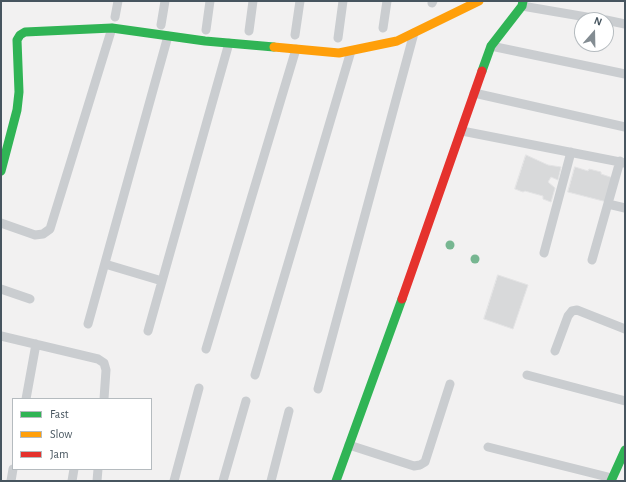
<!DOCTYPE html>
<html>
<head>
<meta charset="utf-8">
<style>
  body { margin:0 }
  #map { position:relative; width:626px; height:482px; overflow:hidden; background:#f2f1f1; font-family:"Alegreya Sans",sans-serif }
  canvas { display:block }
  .frame { position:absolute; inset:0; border:2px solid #47555f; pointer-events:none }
  .legend { position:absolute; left:12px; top:398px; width:140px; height:72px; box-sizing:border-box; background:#fff; border:1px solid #b5bbbf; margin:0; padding:5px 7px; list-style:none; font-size:12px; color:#47555f }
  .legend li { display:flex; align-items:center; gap:8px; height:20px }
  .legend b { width:20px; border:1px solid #b5bbbf }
  .north { position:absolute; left:574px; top:12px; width:40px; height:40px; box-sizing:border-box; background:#fff; border:1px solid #b5bbbf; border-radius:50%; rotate:20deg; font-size:11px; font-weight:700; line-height:16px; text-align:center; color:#47555f }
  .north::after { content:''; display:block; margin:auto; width:14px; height:18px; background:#838c92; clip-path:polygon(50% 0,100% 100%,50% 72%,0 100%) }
</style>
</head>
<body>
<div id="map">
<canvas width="626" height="482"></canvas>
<div class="frame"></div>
<ul class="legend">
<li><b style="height:5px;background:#30b455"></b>Fast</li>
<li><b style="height:5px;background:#ff9f0a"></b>Slow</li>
<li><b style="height:5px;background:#e5322d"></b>Jam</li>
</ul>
<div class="north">N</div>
</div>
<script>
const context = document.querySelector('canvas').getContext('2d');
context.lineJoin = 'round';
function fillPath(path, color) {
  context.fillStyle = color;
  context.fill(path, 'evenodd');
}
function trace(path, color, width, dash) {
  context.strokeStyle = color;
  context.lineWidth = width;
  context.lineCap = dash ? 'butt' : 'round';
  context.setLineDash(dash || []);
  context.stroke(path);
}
const building = new Path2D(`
  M526 155 548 165 561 167 558 180 551 177 548 182 555 188 551 202 543 199V196L525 191 523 192 515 189Z
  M575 167 588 171 589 169 601 172V174L613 178 607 202 568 192Z
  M498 275 528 285 513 329 484 319Z`);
const street = new Path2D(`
  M432 3 433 1
  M522 6 604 20
  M115 17 118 1
  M606 20 625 24
  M161 25 165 1
  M383 28 387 1
  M206 30 210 1
  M249 31 253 1
  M295 35 300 1
  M338 38 343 1
  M491 46 625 74
  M474 93 625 127
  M462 131 625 163
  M608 204 625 208
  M1 223 35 235 43 234 50 229 112 28
  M544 253 571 152
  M592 260 620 161
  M105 264 162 281
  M1 289 30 299
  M88 324 168 36
  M148 331 229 43
  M1 336 98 359 104 363 106 370 104 399
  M206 349 296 49
  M555 351 568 316 572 311 577 310 625 329
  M255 375 351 51
  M527 375 625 401
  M318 389 414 33
  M26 399 36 344
  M349 445 414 466 420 465 425 462 450 384
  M488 447 612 478
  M11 481 13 469
  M72 481 74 469
  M97 481 98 469
  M174 481 199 388
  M223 481 246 401
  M271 481 289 411`);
const fast = new Path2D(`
  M482 71 491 46 522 6 523 1
  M1 171 17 110 19 92 17 40 20 35 25 32 112 28 205 41 274 47
  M336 481 402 299
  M611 481 625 450`);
const slow = new Path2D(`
  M274 47 339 53 397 41 479 1`);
const jam = new Path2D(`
  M402 299 482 71`);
const trees = [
  [450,245],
  [475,259]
];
fillPath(building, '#d8d9da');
trace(building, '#e3e3e4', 1);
trace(street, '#cacdd0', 9);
trace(fast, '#30b455', 9);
trace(slow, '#ff9f0a', 9);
trace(jam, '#e5322d', 9);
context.fillStyle = '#77b691';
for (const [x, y] of trees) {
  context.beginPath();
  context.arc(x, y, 4.5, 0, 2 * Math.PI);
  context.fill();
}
</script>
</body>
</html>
